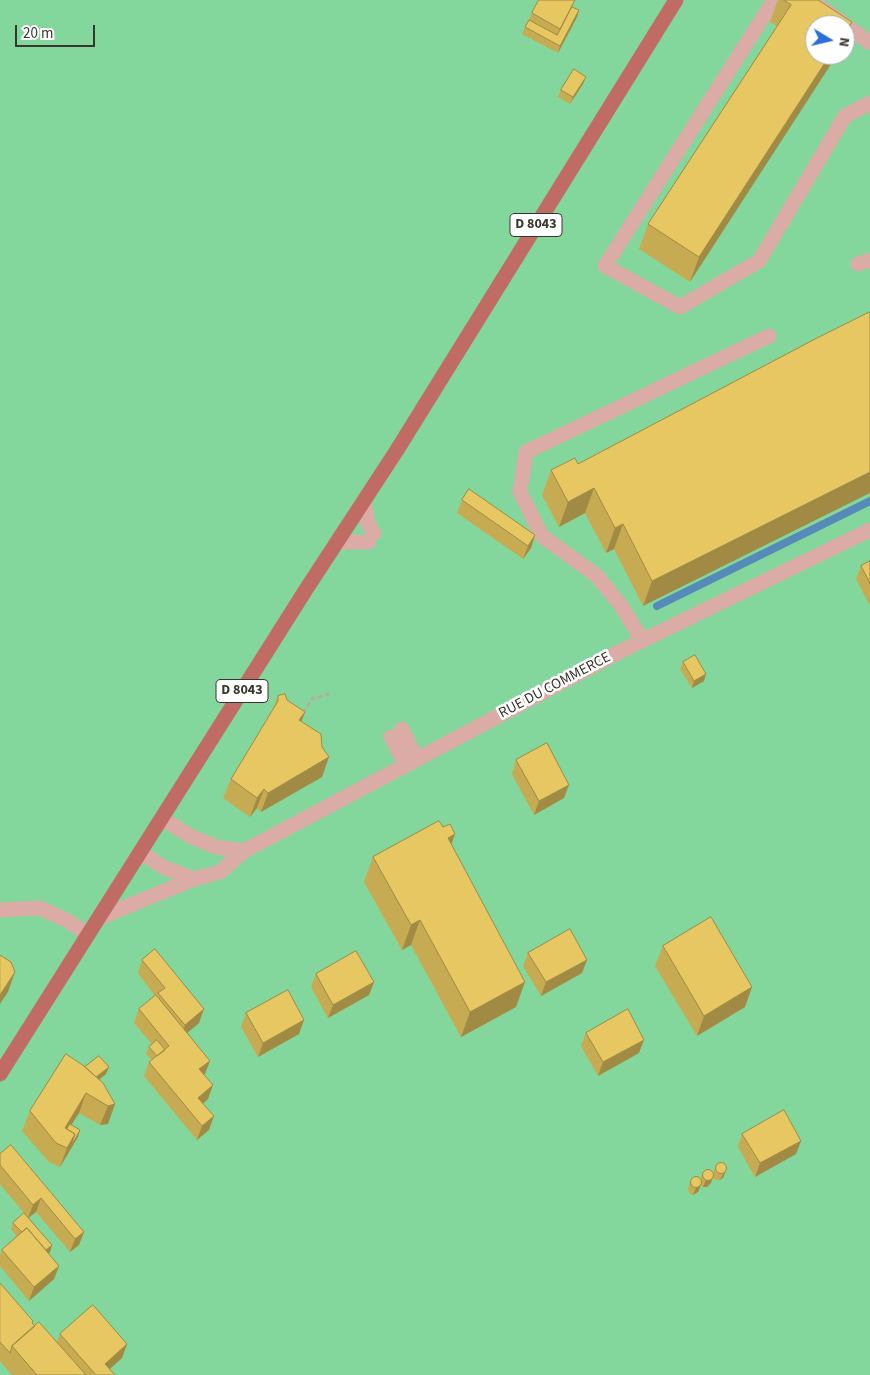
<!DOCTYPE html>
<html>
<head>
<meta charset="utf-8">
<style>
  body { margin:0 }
  #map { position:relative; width:870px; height:1375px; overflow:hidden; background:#f9f3e0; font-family:"Source Sans 3",sans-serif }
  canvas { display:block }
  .north { position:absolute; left:805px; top:15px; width:50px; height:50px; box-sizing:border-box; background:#fff; border:1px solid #afafab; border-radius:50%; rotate:99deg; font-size:14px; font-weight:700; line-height:20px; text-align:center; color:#38362e }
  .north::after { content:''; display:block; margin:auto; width:18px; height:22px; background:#2c6edb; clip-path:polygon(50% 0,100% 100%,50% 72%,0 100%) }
  .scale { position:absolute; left:15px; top:25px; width:80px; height:22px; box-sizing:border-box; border:2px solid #38362e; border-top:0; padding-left:6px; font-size:15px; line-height:18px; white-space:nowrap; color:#38362e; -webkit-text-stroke:4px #fff; paint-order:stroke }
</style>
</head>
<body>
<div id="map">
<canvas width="870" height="1375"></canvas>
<div class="north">N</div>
<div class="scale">20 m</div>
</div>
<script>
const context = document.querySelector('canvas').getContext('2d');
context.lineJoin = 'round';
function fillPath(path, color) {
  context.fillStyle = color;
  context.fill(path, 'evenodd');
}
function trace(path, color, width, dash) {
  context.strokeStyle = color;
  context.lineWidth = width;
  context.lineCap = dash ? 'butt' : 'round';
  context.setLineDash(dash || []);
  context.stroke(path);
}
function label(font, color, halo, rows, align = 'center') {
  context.font = font + ' "Source Sans 3",sans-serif';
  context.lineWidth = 5;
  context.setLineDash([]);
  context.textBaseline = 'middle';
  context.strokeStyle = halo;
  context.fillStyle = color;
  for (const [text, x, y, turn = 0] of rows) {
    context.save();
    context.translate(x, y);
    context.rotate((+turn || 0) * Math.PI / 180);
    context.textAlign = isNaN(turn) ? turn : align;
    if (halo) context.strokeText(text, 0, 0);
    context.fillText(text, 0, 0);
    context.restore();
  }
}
const green = new Path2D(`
  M0 0H870V1375H0ZM815 25H845V55H815Z`);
const stream = new Path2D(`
  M657 606 870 501`);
const path = new Path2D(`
  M303 713 312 699 329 694`);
const minor = new Path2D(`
  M774 0 605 266 680 307 759 261 845 116 870 103
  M811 0 870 43
  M858 264 870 260
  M364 500 368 524 374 533
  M337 542H369
  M643 641 620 604 596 575 542 536 520 492 526 452 769 336
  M402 729 417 759
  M391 737 406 765
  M162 818 190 836 216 847 244 851
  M140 852 163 867 194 879 220 872 244 851 621 651 870 530
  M0 910 40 908 66 920 88 934
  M99 918 194 879`);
const major = new Path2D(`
  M0 1074 305 591 397 450 676 0`);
const wall = new Path2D(`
  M575 0 572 7 579 10 577 17 558 53 522 34 532 13Z
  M778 0H818L690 282 639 249 648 224 777 26 770 22Z
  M586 77 583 84 570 104 558 97 561 90Z
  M817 338 643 606 614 549 606 553 585 513 559 527 542 495 551 470 578 464Z
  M462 500 535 535 531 548 523 559 457 513Z
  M870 561V606L856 579 861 566Z
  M683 662 704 681 692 688 680 669Z
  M278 696 287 700 305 712 301 722 322 777 261 812 257 808 250 817 223 798 231 779 272 711Z
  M516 760 564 798 534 815 512 774Z
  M443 827 455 834 451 844 516 1007 461 1037 411 945 402 950 364 882 373 857Z
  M663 946 745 1007 697 1036 655 966Z
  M528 953 582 973 541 996 523 966Z
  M142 960 199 1023 187 1033 210 1061 204 1075 208 1099 203 1103 209 1130 197 1140 144 1076 149 1062 152 1060 146 1054 149 1047 152 1044 134 1023 139 1009 155 996 138 973Z
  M316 974 374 982 369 995 328 1018 311 987Z
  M246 1013 304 1020 299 1034 258 1057 241 1027Z
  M586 1033 639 1053 598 1076 581 1046Z
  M85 1067H109L106 1074 99 1080 115 1104 108 1124 100 1125 79 1113 71 1125 80 1130 78 1137 60 1167 49 1162 22 1131 30 1111Z
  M742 1134 801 1141 796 1154 755 1177 738 1147Z
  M0 1154 84 1232 79 1245 70 1252 36 1212 29 1218 52 1245 50 1252 48 1253 59 1266 54 1279 29 1301 0 1266V1256L2 1250 17 1237 11 1229 13 1223 24 1213 0 1184Z
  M723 1163V1178L720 1180H715L713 1177 711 1183 707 1187H703L701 1185 698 1192 693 1195 690 1194 688 1189 690 1182 700 1180 704 1171 713 1175 716 1164Z
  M0 1283 35 1326 57 1342 60 1334 127 1344 122 1358 110 1369 115 1375H12L0 1361Z`);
const shadedWall = new Path2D(`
  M579 10 577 17 558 53 560 46Z
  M852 22 845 40V32Z
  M830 55H837L690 282 699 257Z
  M586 77 583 84 570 104 573 97Z
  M870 472V493L643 606 652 581Z
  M594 488 585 513 559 527 568 502Z
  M623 524 614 549 606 553 615 528Z
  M535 535 531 548 523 559 528 546Z
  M706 674 704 681 692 688 694 681Z
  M305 712 298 731 299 720Z
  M329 757 322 777 261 812 268 793Z
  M569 785 564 798 534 815 539 801Z
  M264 789 257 808 250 817 257 798Z
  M455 834 446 859 448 838Z
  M420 920 411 945 402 950 411 925Z
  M587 960 582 973 541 996 546 982Z
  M15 972 8 992 0 1004V995Z
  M374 982 369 995 328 1018 333 1005Z
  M525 982 516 1007 461 1037 470 1012Z
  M752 987 745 1007 697 1036 704 1016Z
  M204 1009 199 1023 180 1039 185 1025Z
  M304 1020 299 1034 258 1057 263 1043Z
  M644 1040 639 1053 598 1076 603 1062Z
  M210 1061 205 1074 195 1083 199 1069Z
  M109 1067 106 1074 90 1087 93 1080Z
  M213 1085 208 1099 194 1112 198 1098Z
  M86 1093 79 1113 61 1141 65 1128Z
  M115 1104 108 1124 100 1125 108 1106Z
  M214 1116 209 1130 197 1140 202 1126Z
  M80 1130 78 1137 60 1167 67 1148 75 1134Z
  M801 1141 796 1154 755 1177 760 1163Z
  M726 1171 723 1178 720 1180 723 1174Z
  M713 1176 711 1183 707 1187H703L706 1180Z
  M701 1185 698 1192 693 1195 696 1188Z
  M41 1198 36 1212 28 1218 33 1205Z
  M84 1232 79 1245 70 1252 75 1239Z
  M52 1245 50 1252 39 1262 41 1255Z
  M59 1266 54 1279 29 1301 34 1287Z
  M127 1344 122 1358 103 1375 105 1364Z`);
const building = new Path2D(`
  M539 0H575L560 29 532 13Z
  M784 0H818L852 22 845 32V25H815V55H830L699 257 648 224 791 5Z
  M572 7 579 10 560 46 525 27 529 20 557 35Z
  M574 69 586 77 573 97 561 90Z
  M870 312V472L652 581 623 524 615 528 594 488 568 502 551 470 575 458 578 464 817 338Z
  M469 489 535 535 528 546 462 500Z
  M870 561V583L861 566Z
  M695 655 706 674 694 681 683 662Z
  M285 694 287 700 305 712 299 720 321 734 322 747 329 757 268 793 264 789 257 798 231 779 278 701V696Z
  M547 743 569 785 539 801 516 760Z
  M439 821 443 827 450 824 455 834 448 838 525 982 470 1012 420 920 411 925 373 857Z
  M711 917 752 987 704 1016 663 946Z
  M570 929 587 960 546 982 528 953Z
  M155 949 204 1009 185 1025 158 993 165 988 142 960Z
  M356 951 374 982 333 1005 316 974Z
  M0 955 11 962 15 972 0 995Z
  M288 990 304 1020 263 1043 246 1013Z
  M156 995 210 1061 199 1069 213 1085 198 1098 214 1116 202 1126 149 1062 169 1046 139 1009Z
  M628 1009 644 1040 603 1062 586 1033Z
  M157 1040 165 1050 157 1056 149 1047Z
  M66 1054 84 1066 103 1083 115 1104 108 1106 86 1093 65 1128 75 1134 67 1148 56 1143 30 1111Z
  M99 1056 109 1067 96 1077 85 1067Z
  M784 1110 801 1141 760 1163 742 1134Z
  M70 1124 80 1130 71 1147 75 1134 67 1129Z
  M11 1145 84 1232 75 1239 41 1198 33 1205 0 1165V1154Z
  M715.5 1168a5.5 5.5 0 1 1 11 0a5.5 5.5 0 1 1-11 0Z
  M702.5 1175a5.5 5.5 0 1 1 11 0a5.5 5.5 0 1 1-11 0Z
  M690.5 1182a5.5 5.5 0 1 1 11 0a5.5 5.5 0 1 1-11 0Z
  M24 1213 52 1245 46 1250 27 1228 22 1232 13 1223Z
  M27 1228 59 1266 34 1287 2 1250Z
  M0 1283 33 1321 32 1323 35 1326 12 1346 10 1353 0 1342Z
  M93 1305 127 1344 105 1364 115 1375H96L60 1334Z
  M39 1322 86 1375H37L12 1346Z`);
const shields = [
  [536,225,52],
  [242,691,52]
];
const shieldNames = [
  ["D 8043",536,225],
  ["D 8043",242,691]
];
const streetNames = [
  ["RUE DU COMMERCE",555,686,-28]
];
fillPath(green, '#83d79c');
trace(stream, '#558bb9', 8);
trace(path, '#b3afa0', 3, [5, 2.5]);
trace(minor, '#dbaba6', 15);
trace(major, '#c06c65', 15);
fillPath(wall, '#c6ab53');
fillPath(shadedWall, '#a18b44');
fillPath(building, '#e6c761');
trace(building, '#a18b44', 1);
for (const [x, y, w] of shields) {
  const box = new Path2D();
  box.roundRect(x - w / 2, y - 11.5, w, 23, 4);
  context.fillStyle = '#fff';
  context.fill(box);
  trace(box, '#38362e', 1);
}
label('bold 14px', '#38362e', null, shieldNames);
label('15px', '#38362e', '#fff', streetNames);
</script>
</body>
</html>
